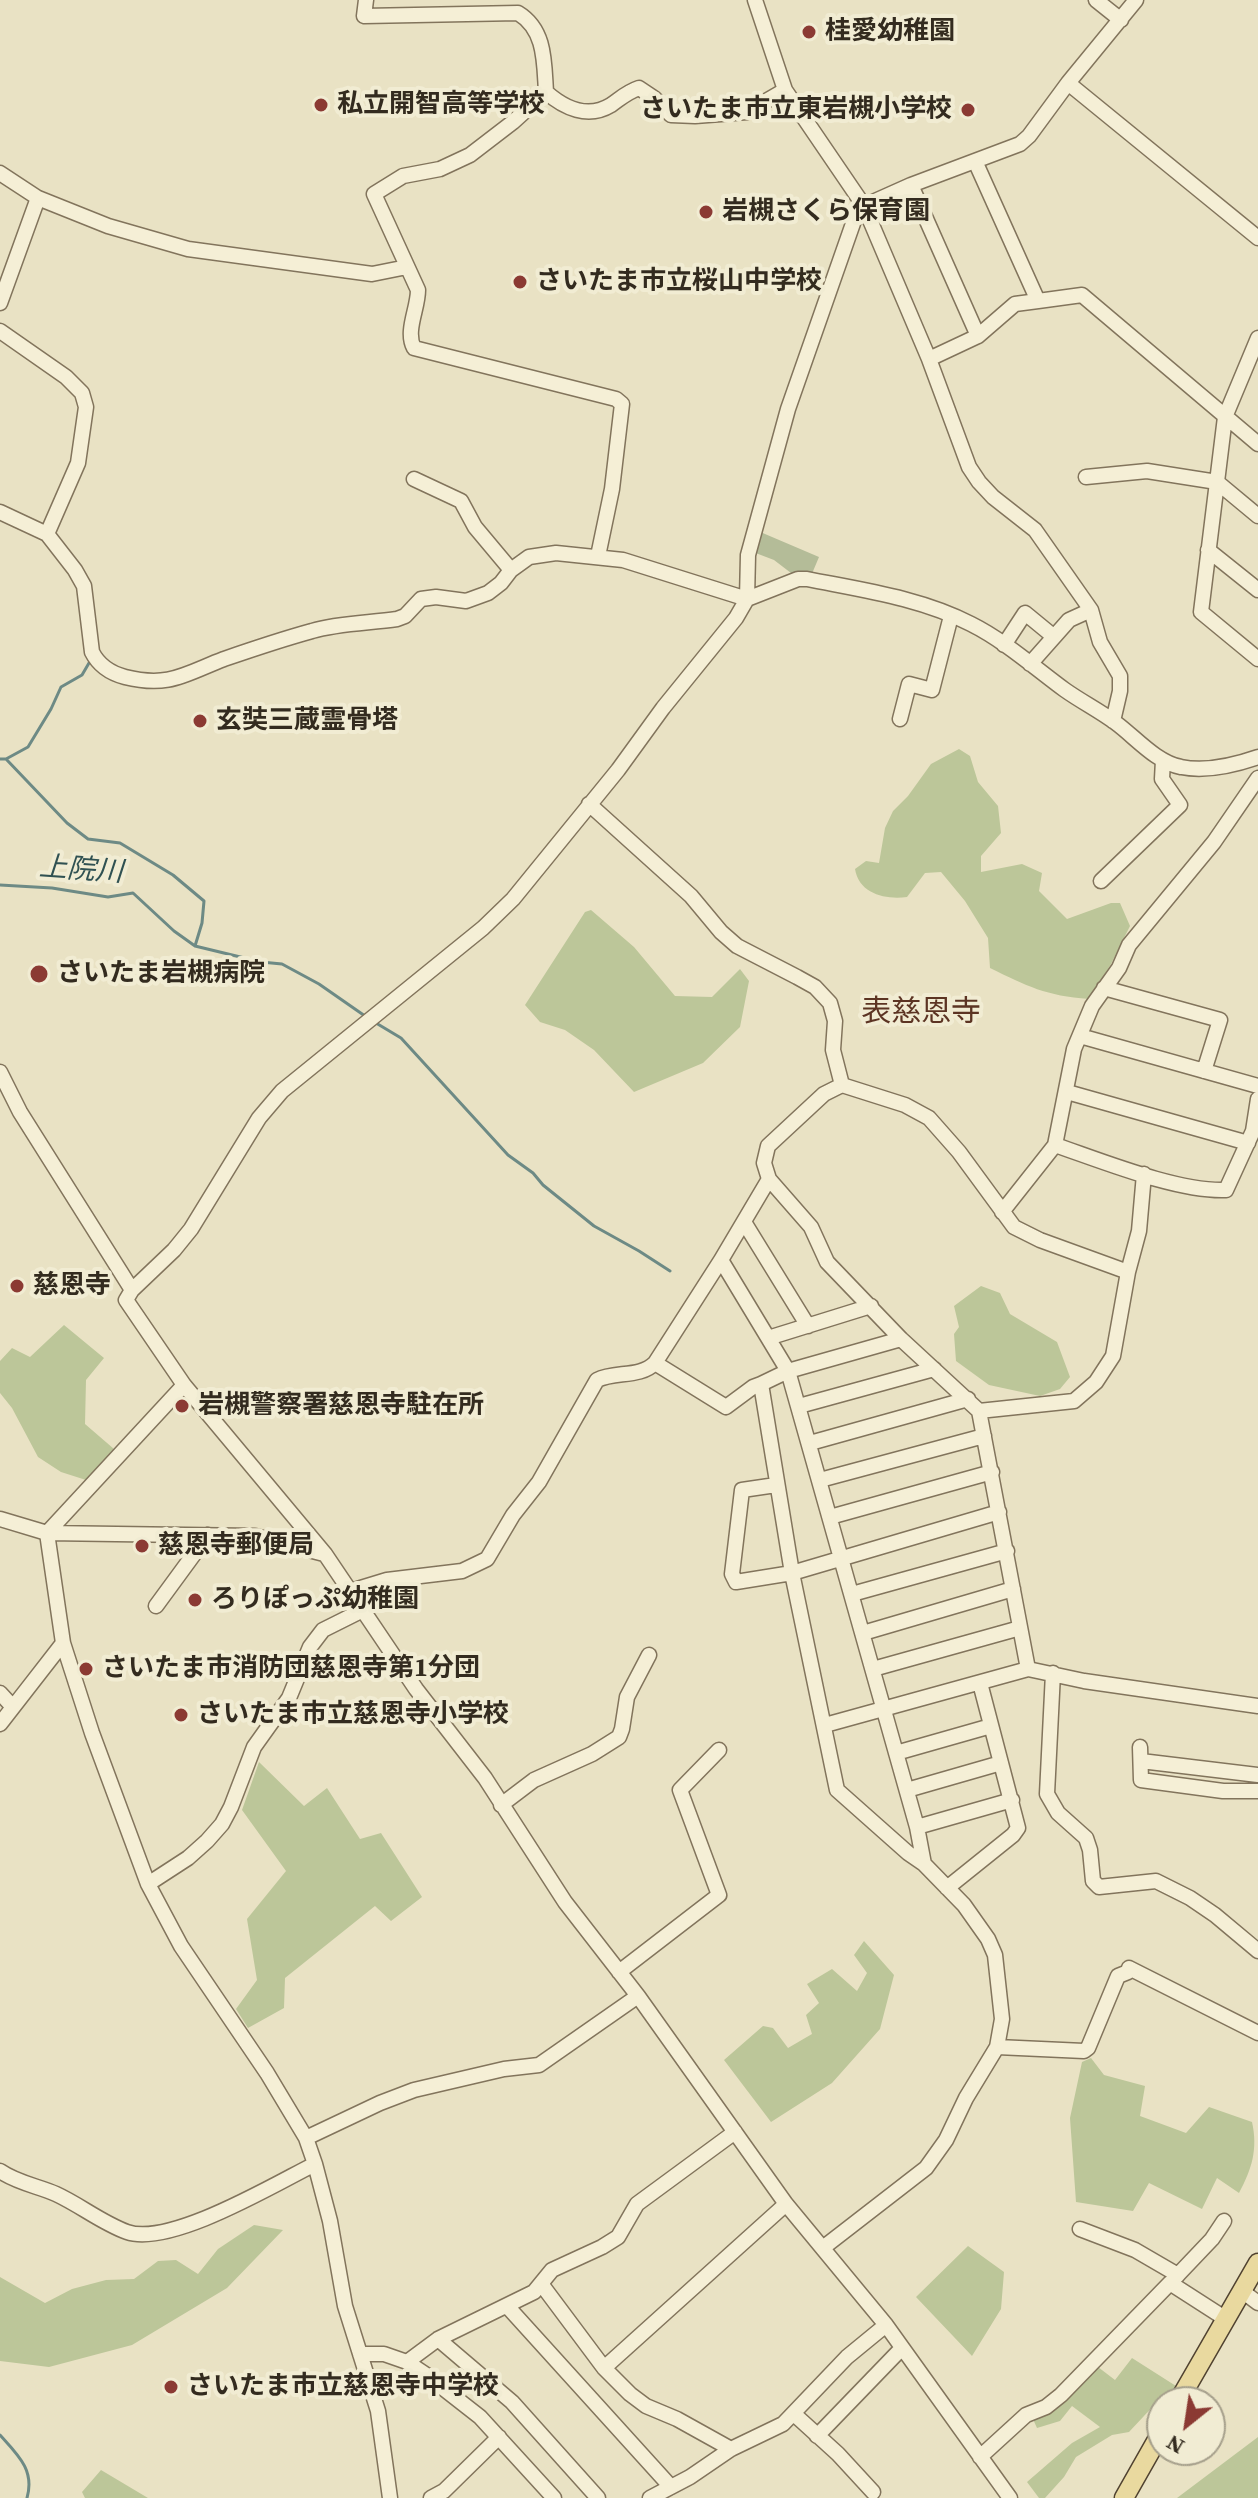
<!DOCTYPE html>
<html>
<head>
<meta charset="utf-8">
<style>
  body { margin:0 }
  #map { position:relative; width:1258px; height:2498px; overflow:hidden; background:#e9e2c4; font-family:"Source Serif 4",serif }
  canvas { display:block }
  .north { position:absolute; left:1146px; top:2386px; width:80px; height:80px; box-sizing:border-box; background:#f1ecd3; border:2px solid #a59f8b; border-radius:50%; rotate:210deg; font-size:22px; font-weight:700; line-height:32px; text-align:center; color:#332b1f }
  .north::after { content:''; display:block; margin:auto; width:28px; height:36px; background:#8b3a33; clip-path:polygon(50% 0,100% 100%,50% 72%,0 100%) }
</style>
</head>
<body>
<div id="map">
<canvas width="1258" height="2498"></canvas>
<div class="north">N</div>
</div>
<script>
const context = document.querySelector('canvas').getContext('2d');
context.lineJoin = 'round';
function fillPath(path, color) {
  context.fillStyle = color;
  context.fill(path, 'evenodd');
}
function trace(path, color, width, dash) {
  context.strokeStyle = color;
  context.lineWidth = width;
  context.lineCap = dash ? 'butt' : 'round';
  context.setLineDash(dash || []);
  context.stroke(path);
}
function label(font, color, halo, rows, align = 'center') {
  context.font = font + ' "Source Serif 4","Noto Sans JP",serif';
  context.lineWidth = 8;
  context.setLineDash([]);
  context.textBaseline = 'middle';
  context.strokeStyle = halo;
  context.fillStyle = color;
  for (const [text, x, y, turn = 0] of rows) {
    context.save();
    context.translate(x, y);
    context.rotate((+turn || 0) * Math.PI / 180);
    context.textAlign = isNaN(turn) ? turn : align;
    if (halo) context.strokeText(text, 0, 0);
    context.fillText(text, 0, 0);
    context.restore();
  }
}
const green = new Path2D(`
  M959 749 970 756 978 782 998 806 1001 833 981 856V872L1022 864 1042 873 1039 891 1067 919 1111 903H1120L1130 926 1111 964 1089 999C1046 996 1027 986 990 968L988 938 965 901 941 872 925 873 907 897C886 900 859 894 855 869L866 861 879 863 885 828 893 811 908 796 931 764Z
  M591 910 634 947 675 996 712 997 740 969 749 981 740 1027 703 1063 634 1092 594 1050 565 1030 540 1022 525 1005 585 912Z
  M981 1286 1000 1293 1010 1314 1057 1342 1070 1377 1060 1389 1040 1396 989 1385 956 1361 954 1334 959 1327 954 1306Z
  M64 1325 104 1358 86 1380 85 1424 114 1449 86 1480 61 1472 38 1457 12 1408 0 1393V1361L12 1348 30 1357Z
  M259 1762 304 1806 327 1788 360 1839 381 1833 422 1897 391 1921 375 1906 285 1978 284 2008 248 2028 236 2009 257 1980 247 1919 286 1871 242 1810Z
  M864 1941 894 1975 880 2029 832 2083 771 2122 724 2060 763 2026 773 2028 788 2048 812 2034 806 2015 819 2003 807 1984 832 1969 857 1991 867 1973 854 1955Z
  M1091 2058 1104 2075 1145 2086 1140 2116 1186 2133 1209 2107 1252 2122C1258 2149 1252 2169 1239 2193L1217 2178 1202 2209 1149 2183 1133 2211 1076 2202 1070 2118 1082 2062Z
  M254 2225 283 2230 227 2288 132 2345 49 2367 0 2361V2277L45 2303 72 2289 106 2280 134 2279 158 2261 176 2260 198 2274 218 2249Z
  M968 2246 1004 2272 1001 2309 972 2356 916 2297Z
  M1132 2358 1176 2386 1170 2399 1158 2401 1129 2432 1112 2435 1076 2457 1064 2477 1045 2498H1039L1027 2482 1072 2443 1100 2427 1072 2406 1060 2421 1037 2428 1032 2417 1098 2367 1115 2380Z
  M1258 2437V2498H1177Z
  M101 2470 148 2498H85L82 2492Z`);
const cemetery = new Path2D(`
  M758 531 819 557 811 576 791 573 774 560 753 552Z`);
const stream = new Path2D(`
  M0 759H6L28 747 51 709 61 687 82 675 89 663
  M6 759 67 823 88 839 120 843 173 875 204 901 202 923 195 946
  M0 885 52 888 108 897 133 893 174 931 195 946 261 962 282 964 319 984 365 1016
  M376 1023 401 1038 508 1155 533 1173 543 1185 594 1226 639 1251 670 1271
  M0 2435C18 2455 35 2470 27 2498`);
const minor = new Path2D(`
  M366 0 364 16 518 13C546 30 544 63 546 92 564 108 588 119 611 105 621 98 627 92 639 88L654 98 671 115 695 116 747 112 785 90
  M755 0 785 90 864 206 929 359 969 467 979 482 993 497 1035 530 1091 610 1100 642 1120 676V691L1113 721
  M1096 0 1121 20
  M1068 83 1258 238
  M546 92 513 122 470 155 440 169 403 176 374 194 418 290C418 309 405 331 414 348L616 399 622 404 612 489 598 556
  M975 161 1038 301 1082 295 1258 444
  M0 173 38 198 108 226 188 249 372 274 407 267
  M911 185 978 336
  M0 303 38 198
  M0 331 66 377 82 393 86 407 78 463 47 534
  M1258 338 1225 417 1201 612 1258 659
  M929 359 978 336 1015 304 1038 301
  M1086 477 1147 471 1217 482 1258 516
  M414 479 461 501 475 527 511 570
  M0 512 47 534 75 570 84 586 92 652C99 666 110 673 125 677 169 688 185 674 224 659 253 649 283 639 312 631 338 623 370 623 397 619L405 616 421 599 436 597 466 601 488 593 501 583 511 570 529 557 556 553 623 560 747 599 798 579H807C862 590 921 598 971 624 1005 641 1035 668 1065 690 1082 702 1100 711 1116 723 1135 737 1157 763 1181 767 1206 772 1235 765 1258 757
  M1208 550 1258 590
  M1004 645 1025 613 1053 636
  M1030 664 1069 620 1091 610
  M900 719 909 684 932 690 951 616
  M589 804 691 896 721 932 737 946 797 977 815 987 830 1003 835 1021 833 1050 842 1085
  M1101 881 1180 805 1162 779 1163 760
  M1104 988 1220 1020 1204 1071
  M1080 1036 1258 1086
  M0 1072 20 1112 132 1290
  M1067 1092 1248 1143
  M1055 1145C1102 1161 1178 1192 1226 1190L1253 1131 1258 1099
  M1002 1212 1055 1145 1074 1049 1092 1006 1119 968 1129 945 1214 842 1258 778
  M744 1222 808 1326
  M721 1260 788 1371 917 1827 924 1864
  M768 1338 871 1306
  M655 1363 726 1407 753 1387 761 1384
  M799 1406 934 1369
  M979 1411 1074 1401 1096 1382 1113 1356 1128 1272 1139 1231 1144 1174
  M810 1443 968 1399
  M820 1480 984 1436
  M776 1485 742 1490 732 1574 736 1582 792 1573 999 1512
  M830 1517 992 1472
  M0 1519 47 1533 255 1536 324 1554
  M47 1533 63 1643 92 1733 148 1884 181 1946 267 2073 306 2138 315 2164 330 2221 345 2306 378 2411 390 2498
  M47 1533 184 1385
  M351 1591 387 1580 462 1571 487 1559 513 1515 539 1482 597 1380C615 1371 640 1378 655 1363L721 1260 769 1179
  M852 1594 1007 1551
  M156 1606 208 1535
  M863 1633 1013 1589
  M873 1669 1020 1628
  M1028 1669 979 1411 901 1339 827 1262 811 1227 769 1179 764 1163 768 1146 824 1094 842 1085 905 1105 929 1118 959 1152 1014 1227 1040 1240 1128 1272
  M1053 1673 1047 1794 1058 1813 1086 1838 1090 1850 1093 1881 1099 1887 1156 1881 1190 1898 1215 1915 1258 1951
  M0 1693 12 1706
  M0 1724 63 1643
  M825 1725 1028 1669 1084 1681 1258 1706
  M1140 1747 1141 1780 1223 1791H1258
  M896 1753 991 1726
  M1141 1761 1258 1775
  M907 1790 1001 1763
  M501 1805 534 1780 592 1754 619 1737 622 1729 627 1697 649 1655
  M917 1827 1012 1800
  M148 1884 188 1858 207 1841 222 1824 231 1807 254 1747 289 1698 310 1647 323 1630 363 1610
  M947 1888 1013 1835 1018 1828 980 1683
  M619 1972 719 1895 680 1790 719 1750
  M997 2047 1084 2051 1088 2048 1118 1976 1128 1972 1129 1968 1258 2033
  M306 2138 380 2103 414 2090 504 2069 539 2065 638 1996
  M0 2171C17 2183 38 2186 56 2194 80 2205 102 2223 127 2232 170 2247 275 2184 315 2164
  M1080 2229 1135 2250 1178 2275
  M824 2247 926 2168 946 2140 966 2098 997 2047 1002 2019 995 1955 988 1939 964 1905 924 1864 908 1853 837 1790 792 1573 761 1384 788 1371 901 1339
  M1173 2280 1212 2239 1224 2221
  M542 2285 604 2368 630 2394 646 2406 677 2419 731 2449
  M1242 2291 1258 2303
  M507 2306 671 2487
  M438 2339 512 2402 598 2498
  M360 2354H384L407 2362 425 2374 480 2417 554 2498
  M407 2362 438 2339 534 2292 552 2270 602 2247 618 2237 637 2204 735 2132
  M604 2368 786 2204
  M794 2414 838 2454 873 2492
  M817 2436 902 2348
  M980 2457 1026 2415 1046 2407 1061 2395 1170 2283 1226 2319
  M431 2498 444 2491 499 2437
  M650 2498 690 2477 731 2449 783 2424 847 2357 886 2325
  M1010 2498 886 2325 786 2204 638 1996 565 1902 485 1778 416 1689 325 1554 184 1385 126 1300 132 1290 174 1250 191 1229 259 1118 282 1091 483 928 513 899 618 770 663 708 736 618 747 599 748 555 788 409 857 212 864 206 911 185 1020 144 1029 136 1068 83 1136 0`);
const major = new Path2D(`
  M1178 2402 1258 2263
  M1124 2498 1162 2431`);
const markers = [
  [809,32,8,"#8b3a33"],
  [321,105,8,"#8b3a33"],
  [968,110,8,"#8b3a33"],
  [706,212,8,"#8b3a33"],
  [520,282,8,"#8b3a33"],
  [200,721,8,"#8b3a33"],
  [39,974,10,"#8b3a33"],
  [17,1286,8,"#8b3a33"],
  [182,1406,8,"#8b3a33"],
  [142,1546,8,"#8b3a33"],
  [195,1600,8,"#8b3a33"],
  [86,1669,8,"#8b3a33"],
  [181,1715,8,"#8b3a33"],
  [171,2387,8,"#8b3a33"]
];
const poiNames = [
  ["桂愛幼稚園",825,32],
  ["私立開智高等学校",337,105],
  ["さいたま市立東岩槻小学校",952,110,"right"],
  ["岩槻さくら保育園",722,212],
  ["さいたま市立桜山中学校",536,282],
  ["玄奘三蔵霊骨塔",216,721],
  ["さいたま岩槻病院",57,974],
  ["慈恩寺",33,1286],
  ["岩槻警察署慈恩寺駐在所",198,1406],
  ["慈恩寺郵便局",158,1546],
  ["ろりぽっぷ幼稚園",211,1600],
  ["さいたま市消防団慈恩寺第1分団",102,1669],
  ["さいたま市立慈恩寺小学校",197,1715],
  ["さいたま市立慈恩寺中学校",187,2387]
];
const waterNames = [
  ["上院川",81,871,4]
];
const quarterNames = [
  ["表慈恩寺",921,1013]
];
fillPath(green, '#bcc699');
fillPath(cemetery, '#b4bc98');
trace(stream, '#6d8a85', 3);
trace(minor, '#82745c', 17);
trace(major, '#504230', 21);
trace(minor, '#f5efd6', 14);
trace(major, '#e9d99f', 18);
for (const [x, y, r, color] of markers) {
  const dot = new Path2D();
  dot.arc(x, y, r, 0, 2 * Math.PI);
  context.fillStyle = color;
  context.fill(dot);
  trace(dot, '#f1ecd3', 3);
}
label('bold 26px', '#332b1f', '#f1ecd3', poiNames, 'left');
label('italic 28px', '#305152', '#f1ecd3', waterNames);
label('30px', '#5c3423', '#f1ecd3', quarterNames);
</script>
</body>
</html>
